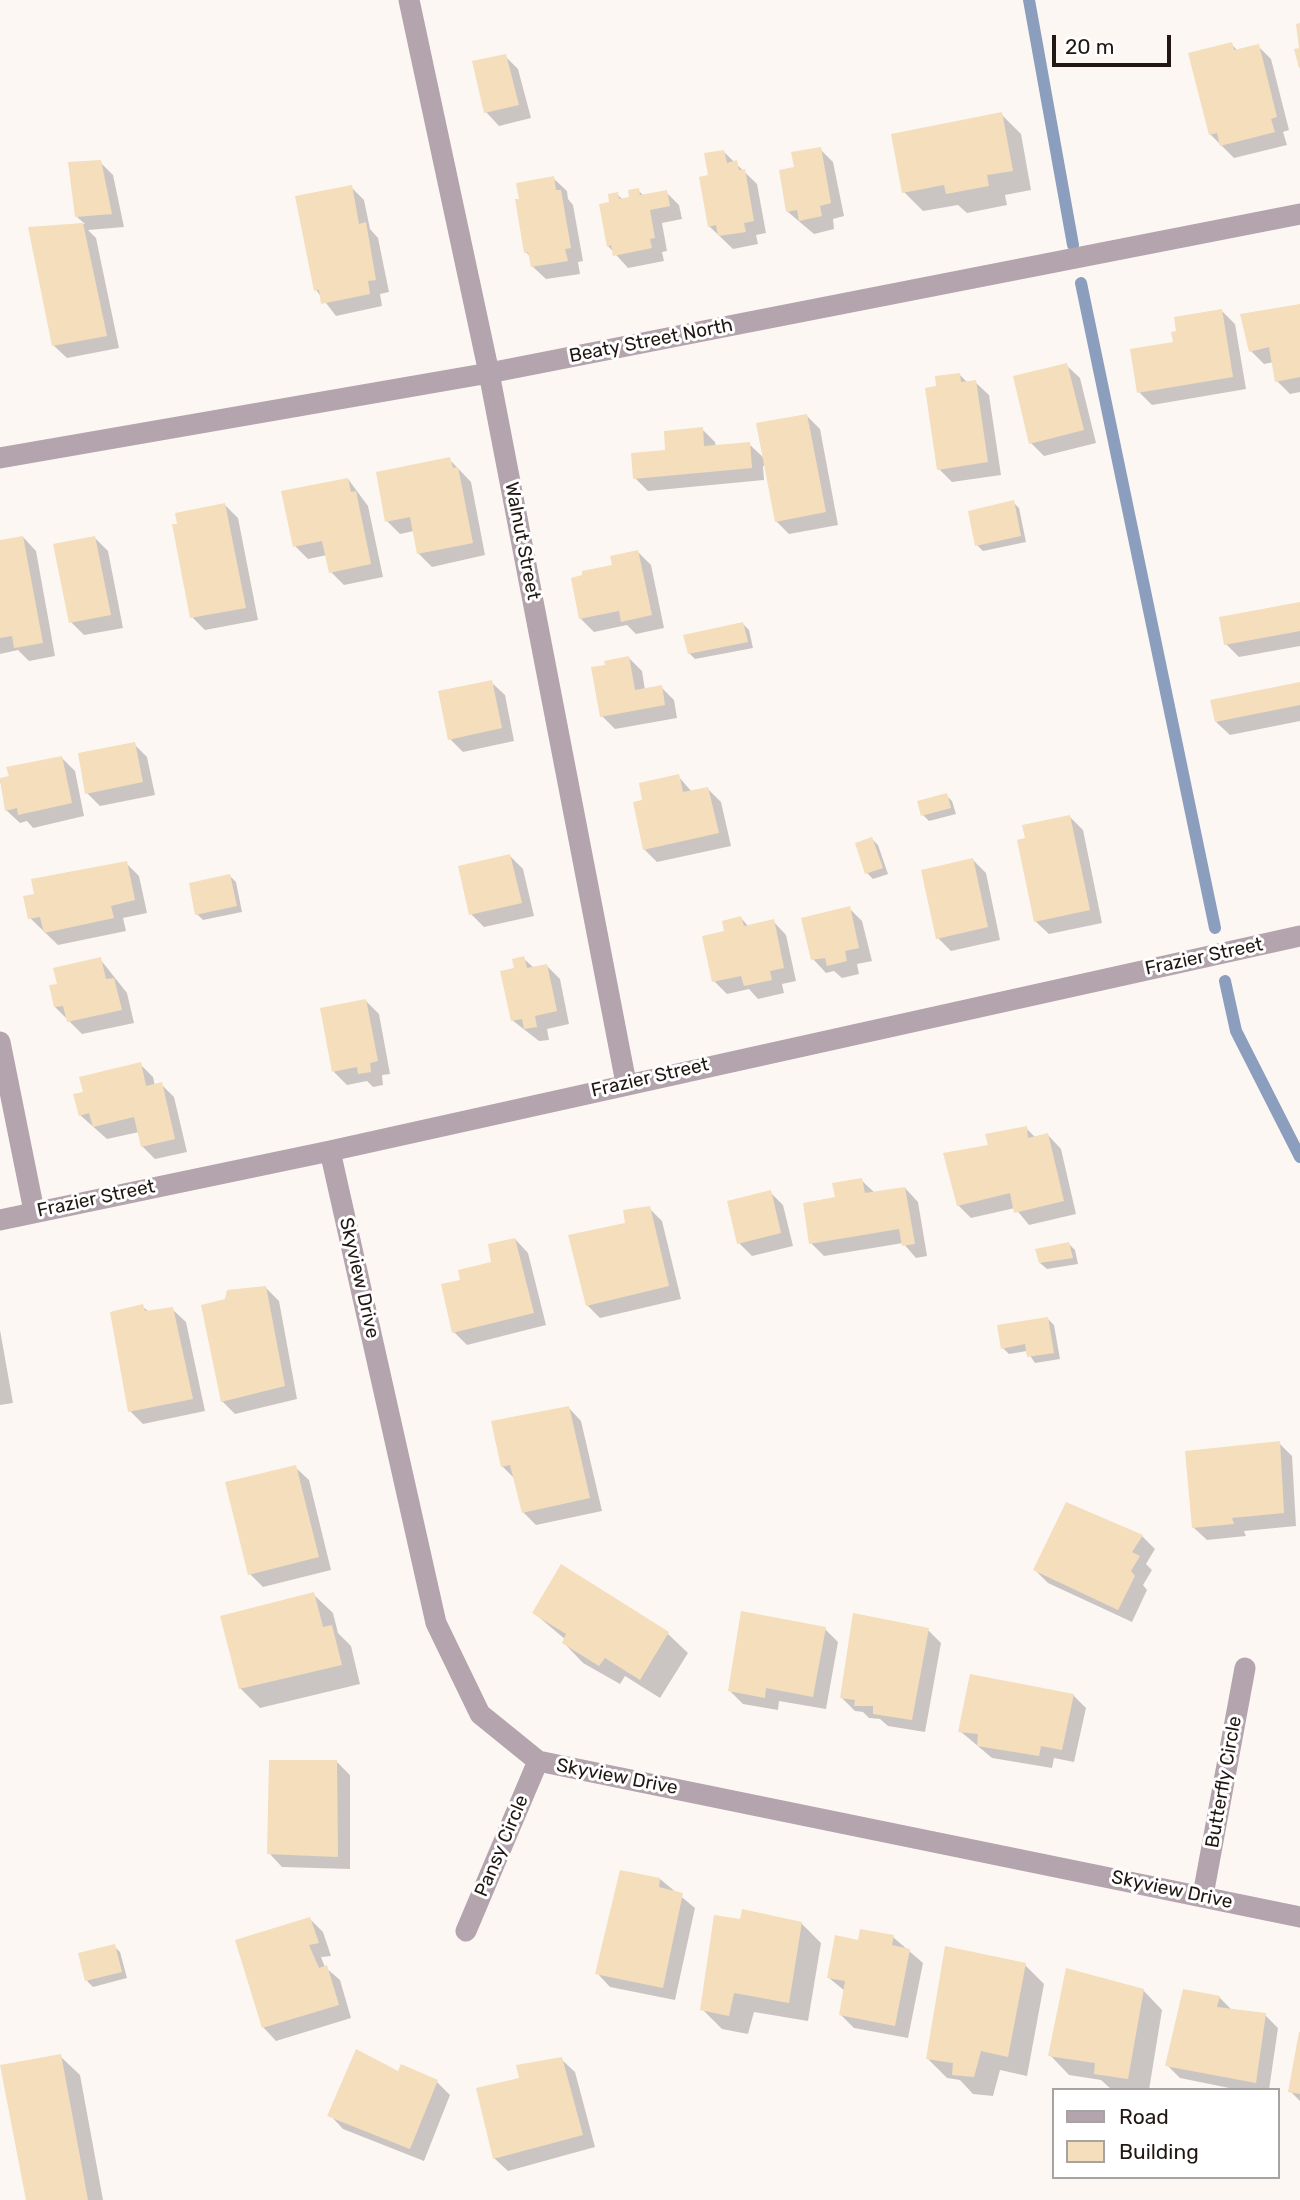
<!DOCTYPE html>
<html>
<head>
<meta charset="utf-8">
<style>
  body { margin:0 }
  #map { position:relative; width:1300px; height:2200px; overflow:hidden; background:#fdf7f4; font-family:Rubik,sans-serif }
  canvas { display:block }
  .legend { position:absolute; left:1052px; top:2088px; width:228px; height:91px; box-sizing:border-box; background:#fff; border:2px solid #a6a3a1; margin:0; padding:9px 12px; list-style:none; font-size:21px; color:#211813 }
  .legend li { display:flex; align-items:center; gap:14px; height:35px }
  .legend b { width:35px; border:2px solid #a6a3a1 }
  .scale { position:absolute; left:1052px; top:35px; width:119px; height:32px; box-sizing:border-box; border:4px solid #211813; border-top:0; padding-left:9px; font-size:21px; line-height:24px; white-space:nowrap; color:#211813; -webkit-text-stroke:5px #fff; paint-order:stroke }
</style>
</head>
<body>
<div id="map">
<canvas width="1300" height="2200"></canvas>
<ul class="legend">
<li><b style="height:9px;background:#b4a4ad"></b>Road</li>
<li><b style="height:19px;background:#f4debb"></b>Building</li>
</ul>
<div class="scale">20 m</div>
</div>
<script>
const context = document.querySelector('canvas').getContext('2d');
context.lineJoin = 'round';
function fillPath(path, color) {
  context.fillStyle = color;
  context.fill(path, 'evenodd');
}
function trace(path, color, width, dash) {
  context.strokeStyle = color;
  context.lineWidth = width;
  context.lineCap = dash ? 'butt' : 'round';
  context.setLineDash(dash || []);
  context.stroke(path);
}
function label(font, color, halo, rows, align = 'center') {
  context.font = font + ' Rubik,sans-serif';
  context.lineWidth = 6;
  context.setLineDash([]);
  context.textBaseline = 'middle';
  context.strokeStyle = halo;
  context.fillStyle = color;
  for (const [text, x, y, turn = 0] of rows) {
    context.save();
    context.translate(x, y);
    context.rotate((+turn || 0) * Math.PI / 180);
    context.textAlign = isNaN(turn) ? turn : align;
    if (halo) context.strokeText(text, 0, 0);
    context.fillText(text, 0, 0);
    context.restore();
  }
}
const shadow = new Path2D(`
  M1231 44 1238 51 1258 46 1271 59 1289 130 1283 132 1287 145 1234 158 1210 134Z
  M505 56 518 69 531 118 499 126 486 112Z
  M1001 114 1021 134 1031 190 1005 195 1007 205 967 213 958 205 923 211 904 192Z
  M820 149 833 162 844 216 833 219 834 229 814 234 788 212 796 168Z
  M724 152 757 184 766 233 756 235 758 244 733 249 709 226 710 176Z
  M100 162 113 175 124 227 88 230 96 238 119 348 67 358 53 345 30 229 85 224 77 217Z
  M553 178 567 191 568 199 573 205 583 261 578 262 580 274 546 279 532 266 531 258 526 252Z
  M351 187 364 200 370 229 378 238 389 292 380 294 382 306 336 316 316 290Z
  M638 190 644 196 666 192 679 205 682 219 662 223 667 251 662 252 664 261 628 268 608 246 611 203 617 194 623 200 631 198Z
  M1300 305V392L1290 394 1277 381 1274 362 1264 364 1251 351Z
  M1222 311 1235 324 1246 389 1152 405 1139 392 1175 343Z
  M1066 365 1080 378 1096 443 1044 456 1031 443Z
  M959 374 968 383 975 382 989 395 1001 475 952 482 939 469 938 387Z
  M807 416 820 429 838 525 789 534 776 521 766 465 763 466 764 480 648 491 635 478 702 429 715 442 716 447 749 444 765 459Z
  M449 459 471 482 485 555 432 567 418 553 414 531 400 534 387 521Z
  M348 479 368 506 383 577 344 585 331 572 327 555 308 559 295 546Z
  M1013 502 1019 508 1026 542 983 551 977 545Z
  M225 505 238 518 258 620 205 630 192 617Z
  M23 537 36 551 55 656 29 661 18 650 0 654V542Z
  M95 538 108 551 123 628 84 635 71 622Z
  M638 552 651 565 664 628 636 634 627 625 594 632 581 619 614 566Z
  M1300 604V646L1239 657 1226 644Z
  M743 624 749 630 753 648 695 659 689 653Z
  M629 658 642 671 645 690 661 687 674 700 677 718 615 729 602 716Z
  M491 682 505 695 514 741 463 752 450 739Z
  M1300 684V721L1230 735 1216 722Z
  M134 744 147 757 155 795 100 806 87 793Z
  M62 758 75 771 84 816 33 828 27 821 20 823 6 810 0 780Z
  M678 776 692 792 708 789 721 802 731 846 657 862 644 849V801Z
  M946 795 952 801 956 814 929 821 923 815Z
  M1070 817 1083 830 1102 923 1049 934 1035 921Z
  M872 839 878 845 888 874 873 879 867 873Z
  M510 856 523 869 534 916 484 927 471 914Z
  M973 860 986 873 1000 940 951 951 938 938Z
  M126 863 139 876 147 913 123 918 126 931 58 945 30 918 36 895 33 880Z
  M230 876 236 882 242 912 203 920 197 914Z
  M849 908 862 921 872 961 857 964 859 974 842 978 834 971 826 973 813 959Z
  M741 918 749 927 773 921 786 935 796 981 782 984 784 993 758 999 749 989 727 994 714 981 727 932Z
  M523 958 534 968 547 966 560 979 569 1024 547 1029 549 1040 539 1041 512 1020 516 970Z
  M100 959 127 993 134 1023 82 1034 55 1007 59 985Z
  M366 1001 379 1014 390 1074 382 1075 383 1085 373 1087 367 1081 347 1085 334 1072Z
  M140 1064 153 1077 155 1086 161 1084 174 1097 187 1152 155 1159 142 1146 139 1132 107 1139 80 1115Z
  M1026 1128 1036 1138 1048 1135 1061 1149 1076 1214 1029 1225 1015 1208 971 1218 958 1205 990 1146Z
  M861 1180 875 1193 905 1188 918 1202 927 1256 916 1258 903 1243 824 1256 811 1243 837 1199Z
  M770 1192 783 1205 793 1246 752 1256 739 1243Z
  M649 1208 662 1221 681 1299 600 1318 587 1305 627 1224Z
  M515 1239 528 1253 546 1325 467 1345 454 1332 462 1281 493 1263Z
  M1069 1244 1075 1250 1078 1264 1047 1269 1040 1263Z
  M266 1288 279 1301 297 1399 235 1414 222 1401Z
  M142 1306 149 1312 172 1309 186 1322 205 1411 143 1424 130 1411Z
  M1047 1318 1054 1325 1060 1359 1035 1363 1027 1351 1009 1354 1003 1348Z
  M0 1330 13 1403 0 1405Z
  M568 1407 581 1421 602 1511 536 1525 523 1512 516 1480 502 1466Z
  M1279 1443 1292 1456 1296 1526 1244 1531 1246 1536 1207 1540 1193 1527Z
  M295 1467 309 1480 331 1570 263 1587 250 1574Z
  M1142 1536 1155 1549 1146 1564 1152 1570 1143 1585 1147 1590 1132 1622 1048 1583 1035 1570Z
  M562 1566 668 1634 688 1653 660 1698 625 1676 620 1684 583 1663 564 1643 566 1640 534 1613Z
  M313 1594 333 1613 338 1633 351 1646 360 1684 260 1708 240 1688Z
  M825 1629 838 1642 826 1709 779 1701 778 1710 743 1704 730 1691Z
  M928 1630 941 1643 925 1732 888 1726 880 1719 869 1718 863 1712 855 1711 842 1698Z
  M1073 1695 1086 1708 1074 1762 1054 1758 1052 1768 992 1758 960 1731Z
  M337 1762 350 1775V1869L282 1867 269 1853Z
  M660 1879 695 1908 675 2000 610 1987 597 1973Z
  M310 1919 323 1932 331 1956 321 1957 325 1967 340 1980 351 2018 276 2041 263 2027Z
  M741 1921 801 1923 821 1943 808 2021 754 2012 748 2034 722 2029 702 2009Z
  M893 1937 923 1963 908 2038 854 2028 840 2014 845 1991 829 1978 859 1942Z
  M114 1946 120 1952 127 1978 93 1987 87 1981Z
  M1025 1965 1044 1984 1027 2076 1000 2070 993 2096 973 2094 960 2080 947 2078 927 2058Z
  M1143 1990 1162 2010 1149 2090H1112L1101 2080 1069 2075 1050 2055Z
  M1219 1997 1233 2011 1265 2015 1278 2028 1269 2090H1239L1180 2078 1167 2065Z
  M1300 2034V2101L1290 2091Z
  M60 2056 80 2075 103 2200H27Z
  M561 2059 575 2072 595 2147 508 2171 494 2158 521 2080Z
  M399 2073 437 2082 450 2095 424 2161 343 2129 330 2115Z`);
const stream = new Path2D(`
  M1029 0 1073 245
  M1081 283 1215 928
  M1225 981 1236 1031 1300 1157`);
const building = new Path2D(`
  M1300 23V68H1299L1294 49 1299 48 1296 24Z
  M1232 42 1234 50 1259 44 1277 117 1271 119 1275 132 1220 146 1217 133 1209 135 1188 53Z
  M506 54 519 105 484 113 472 61Z
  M1002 112 1013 171 987 175 989 186 946 194 944 185 902 193 891 134Z
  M821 147 831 203 820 206 822 216 799 221 797 210 786 212 779 170 794 167 791 152Z
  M724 150 727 163 737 160 739 170 745 169 754 221 744 223 746 232 718 236 716 225 708 227 699 177 708 175 704 153Z
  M101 160 112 214 75 217 68 162Z
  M554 176 556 190H561L571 248 565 249 568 261 531 267 528 252 524 253 515 199H519L516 183Z
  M352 185 359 224 366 222 376 280 368 281 370 294 321 304 319 290 314 291 295 196Z
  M639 188 640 195 667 190 670 206 650 210 655 238 650 239 652 248 613 256 611 245 607 247 599 204 609 202 608 194 618 192 619 199 629 197 628 190Z
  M83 223 107 336 52 346 28 227Z
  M1300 304V377L1275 382 1269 347 1249 352 1240 314Z
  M1222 309 1233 377 1137 393 1130 349 1173 342 1171 332 1176 331 1174 317Z
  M1067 363 1084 430 1029 444 1013 376Z
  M960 373 961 382 976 380 988 462 937 470 925 388 936 386 935 376Z
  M807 414 826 512 775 522 756 423Z
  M703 427 704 446 750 442 752 468 633 479 631 453 665 450 664 431Z
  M450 457 453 468 458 467 473 543 417 554 410 517 385 522 376 472Z
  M348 478 351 492 356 491 371 564 329 573 322 541 293 547 281 491Z
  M1014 500 1021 536 975 546 968 511Z
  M225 503 246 608 190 618 172 524H177L175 513Z
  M23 536 43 643 14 648 12 636 0 638V540Z
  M95 536 111 615 69 623 53 544Z
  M638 550 652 615 621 622 619 611 579 619 571 578 582 575V571L612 565 610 556Z
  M1300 602V631L1224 645 1219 617Z
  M743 622 748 642 688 654 683 635Z
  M629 656 635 690 662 685 665 705 600 717 591 667 605 665 604 661Z
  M492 680 502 728 448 740 438 691Z
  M1300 682V705L1215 722 1210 700Z
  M135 742 143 782 85 794 78 753Z
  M62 756 72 803 18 815 17 808 5 811 0 778 9 776 6 767Z
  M679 774 683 792 708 787 719 833 643 850 633 802 642 800 639 783Z
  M947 793 951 808 921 816 917 801Z
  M1070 815 1090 910 1034 922 1017 840 1025 838 1022 825Z
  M872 837 883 868 865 874 855 843Z
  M510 854 522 903 469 915 458 866Z
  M973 858 988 927 936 939 921 870Z
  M127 861 135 900 111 906 114 918 44 933 40 917 28 919 23 896 34 894 31 879Z
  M230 874 237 906 195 915 189 883Z
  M850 906 859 948 845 951 847 961 827 966 825 958 811 960 801 918Z
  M741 916 744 926 774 919 784 968 770 971 772 980 744 986 741 976 712 982 702 936 724 931 722 921Z
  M524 956 527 968 547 964 557 1011 535 1016 537 1027 524 1029 522 1019 511 1021 500 971 514 968 512 959Z
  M101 957 106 979 114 978 122 1010 67 1022 63 1006 54 1007 49 985 57 984 53 968Z
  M366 999 378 1061 370 1063 371 1072 358 1074 357 1067 332 1072 320 1008Z
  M141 1062 146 1086 162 1082 175 1139 141 1147 134 1117 93 1127 89 1113 79 1116 73 1094 83 1092 79 1077Z
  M1027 1126 1028 1138 1048 1133 1064 1201 1014 1213 1010 1193 957 1206 943 1153 988 1145 985 1134Z
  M862 1178 865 1193 905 1187 915 1244 902 1246 899 1229 809 1244 803 1203 835 1197 832 1183Z
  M771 1190 781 1233 737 1244 727 1201Z
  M650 1206 669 1286 586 1306 568 1235 625 1223 623 1210Z
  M515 1238 534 1313 452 1333 441 1284 460 1280 458 1270 491 1262 488 1244Z
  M1069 1242 1073 1258 1039 1263 1035 1249Z
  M266 1286 285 1386 221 1402 201 1305 225 1299 227 1290Z
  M143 1304 145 1311 173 1307 193 1399 128 1412 110 1312Z
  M1048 1317 1054 1353 1027 1357 1025 1344 1001 1349 997 1325Z
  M569 1406 590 1498 522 1513 510 1465 501 1467 491 1421Z
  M1280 1441 1284 1513 1232 1518 1234 1524 1192 1528 1185 1451Z
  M296 1465 319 1557 248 1575 225 1482Z
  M1066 1502 1143 1535 1132 1552 1140 1556 1131 1571 1135 1576 1118 1610 1033 1570Z
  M561 1564 669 1632 640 1680 605 1658 599 1666 562 1643 566 1634 532 1613Z
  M314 1592 323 1627 332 1625 342 1665 239 1689 220 1616Z
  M741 1611 826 1627 813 1697 766 1688 765 1698 728 1691Z
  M853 1613 929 1628 912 1720 873 1714V1706H854L855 1700 840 1698Z
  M970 1674 1074 1694 1062 1750 1041 1746 1039 1756 977 1746 978 1734 958 1732Z
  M269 1760H337L338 1857 267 1854Z
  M620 1870 660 1878 659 1887 683 1893 663 1988 595 1974Z
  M742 1909 802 1922 789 2003 734 1993 729 2016 700 2010 714 1915 740 1919Z
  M310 1917 319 1943 309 1945 319 1968 327 1965 339 2005 262 2028 235 1940Z
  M860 1929 894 1935 892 1945 910 1949 895 2026 839 2015 845 1981 827 1978 835 1935 858 1940Z
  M115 1944 122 1972 85 1981 78 1953Z
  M945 1946 1026 1963 1008 2057 981 2051 974 2077 952 2075 953 2063 926 2059Z
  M1066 1968 1144 1989 1128 2079 1094 2074 1095 2063 1048 2056Z
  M1183 1989 1220 1996 1217 2007 1266 2013 1256 2083 1165 2066Z
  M1299 2032H1300V2094L1288 2092Z
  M356 2049 398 2071 401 2064 438 2080 410 2149 327 2116Z
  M61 2054 88 2200H26L0 2065Z
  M562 2057 583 2135 493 2159 476 2088 519 2078 516 2065Z`);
const minor = new Path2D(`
  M409 0 489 373 626 1083
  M0 458 489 373 1300 214
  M0 1042 34 1211
  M330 1151 436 1623 480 1714 538 1761 1300 1917
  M0 1220 330 1151 1300 936
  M1203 1895 1245 1668
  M466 1931 538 1761`);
const streetNames = [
  ["Beaty Street North",651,341,-11],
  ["Walnut Street",522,541,79],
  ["Frazier Street",1204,957,-12],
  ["Frazier Street",650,1078,-13],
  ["Frazier Street",96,1199,-12],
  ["Skyview Drive",359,1278,77],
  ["Skyview Drive",617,1777,11],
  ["Butterfly Circle",1224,1782,-80],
  ["Pansy Circle",502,1846,-67],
  ["Skyview Drive",1172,1890,12]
];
fillPath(shadow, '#0003');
trace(stream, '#8b9ebe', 12);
fillPath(building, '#f4debb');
trace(minor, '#b4a4ad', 21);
label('19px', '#211813', '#fff', streetNames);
</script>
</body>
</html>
